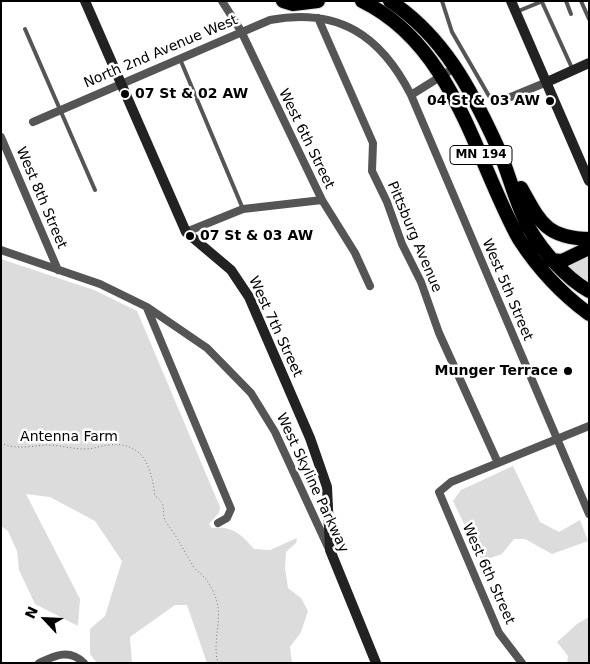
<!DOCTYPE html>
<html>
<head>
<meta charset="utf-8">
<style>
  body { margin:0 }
  #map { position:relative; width:590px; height:664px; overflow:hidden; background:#fff; font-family:"DejaVu Sans",sans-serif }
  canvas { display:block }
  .frame { position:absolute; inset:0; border:2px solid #000; pointer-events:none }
  .north { position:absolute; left:20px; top:594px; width:50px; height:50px; -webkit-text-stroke:4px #fff; paint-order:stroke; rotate:295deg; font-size:14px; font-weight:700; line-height:20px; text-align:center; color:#000 }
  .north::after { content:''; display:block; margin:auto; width:18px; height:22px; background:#000; clip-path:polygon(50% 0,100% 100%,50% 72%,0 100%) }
</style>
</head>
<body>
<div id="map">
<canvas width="590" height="664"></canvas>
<div class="frame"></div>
<div class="north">N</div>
</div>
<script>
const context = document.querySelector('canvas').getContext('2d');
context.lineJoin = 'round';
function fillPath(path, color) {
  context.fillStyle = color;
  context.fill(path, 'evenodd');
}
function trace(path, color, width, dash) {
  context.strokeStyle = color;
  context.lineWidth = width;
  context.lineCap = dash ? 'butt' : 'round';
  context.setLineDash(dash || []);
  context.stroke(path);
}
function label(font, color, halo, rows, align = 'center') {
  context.font = font + ' "DejaVu Sans",sans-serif';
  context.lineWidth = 5;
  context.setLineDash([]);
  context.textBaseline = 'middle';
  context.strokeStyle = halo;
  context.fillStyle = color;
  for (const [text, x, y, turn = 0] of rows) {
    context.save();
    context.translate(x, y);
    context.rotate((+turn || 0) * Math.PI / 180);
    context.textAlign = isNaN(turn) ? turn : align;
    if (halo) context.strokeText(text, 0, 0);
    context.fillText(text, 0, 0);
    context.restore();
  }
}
const green = new Path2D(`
  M589 252V285L568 267 571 260Z
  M1 259 94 290 137 311 220 507 219 513 209 524 212 528C232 525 242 535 254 549L270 550 297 538 296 543 286 552 285 568 288 588 301 598 308 611 301 632 290 647 292 663H207L187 605H175L130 637 132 663H97L90 654V629L105 616 122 561 95 521 50 497 26 494 80 599 78 626 35 604 19 570 17 551 8 531 1 526Z
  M513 466 540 522 559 532 580 520 588 541 552 554 525 539H514L502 554 482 561 453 501 461 490Z
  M589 617V663H567L568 656 557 642 577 624Z`);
const path = new Path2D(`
  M1 443C15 450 32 446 47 445 60 445 72 449 85 449 93 449 100 446 108 445 144 441 151 467 155 496 170 506 158 512 168 525 180 541 182 548 192 564 194 569 199 572 202 575 209 582 215 593 217 602 222 623 212 642 218 663`);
const lane = new Path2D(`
  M442 1 452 32 489 96 501 101
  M566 1 571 14
  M581 1 589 19
  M542 2 572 68
  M516 12 543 1
  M25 29 95 190
  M180 59 243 209`);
const street = new Path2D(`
  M222 1 241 31 322 200 355 253 370 286
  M318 18 373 143 372 171 387 202 402 244 421 282 439 333 498 463
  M411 95 456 67
  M501 101 547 82
  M33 122 270 20C339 7 381 36 411 95L589 514
  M1 137 58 270
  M186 232 243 209 322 200
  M1 250 100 284 147 307 207 348 251 393 275 432 328 547
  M147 308 231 509 227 518 218 523
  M39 663C54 656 69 648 84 663
  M522 663 499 633 439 492 451 482 589 426`);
const secondary = new Path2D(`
  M85 1 186 232 231 270 249 297 310 438 327 487 330 550 376 663
  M511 1 589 181
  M547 82 589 63`);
const highway = new Path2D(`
  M283 1 293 4 318 1
  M362 1C454 46 474 157 519 239 537 267 562 294 589 314
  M390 1C443 36 471 89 497 146 509 172 515 203 529 228 542 251 566 278 589 291
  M521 188C540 222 546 238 589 239
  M550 260 562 261 589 248`);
const markers = [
  [125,94,5,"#000"],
  [550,101,5,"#000"],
  [190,236,5,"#000"],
  [568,371,5,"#000"]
];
const shields = [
  [481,155,62]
];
const shieldNames = [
  ["MN 194",481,155]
];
const streetNames = [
  ["North 2nd Avenue West",161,52,-23],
  ["West 6th Street",306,139,64],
  ["West 8th Street",41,198,67],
  ["Pittsburg Avenue",414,237,67],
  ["West 5th Street",507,290,67],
  ["West 7th Street",275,327,65],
  ["Antenna Farm",69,437],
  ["West Skyline Parkway",312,483,65],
  ["West 6th Street",488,574,66]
];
const poiNames = [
  ["07 St & 02 AW",135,94],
  ["04 St & 03 AW",540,101,"right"],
  ["07 St & 03 AW",200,236],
  ["Munger Terrace",558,371,"right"]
];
fillPath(green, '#dcdcdc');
trace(highway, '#dbdbdb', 16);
trace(path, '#777', 1, [1, 2.5]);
trace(lane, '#555', 4);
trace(street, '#555', 8);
trace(secondary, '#222', 10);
trace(highway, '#000', 14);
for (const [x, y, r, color] of markers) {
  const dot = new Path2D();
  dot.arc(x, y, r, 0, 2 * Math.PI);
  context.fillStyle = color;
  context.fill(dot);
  trace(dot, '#fff', 2);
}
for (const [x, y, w] of shields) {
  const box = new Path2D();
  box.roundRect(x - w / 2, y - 9.5, w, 19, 4);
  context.fillStyle = '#fff';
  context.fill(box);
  trace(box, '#000', 1);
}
label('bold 12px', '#000', null, shieldNames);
label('14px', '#000', '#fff', streetNames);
label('bold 14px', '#000', '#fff', poiNames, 'left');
</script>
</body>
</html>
